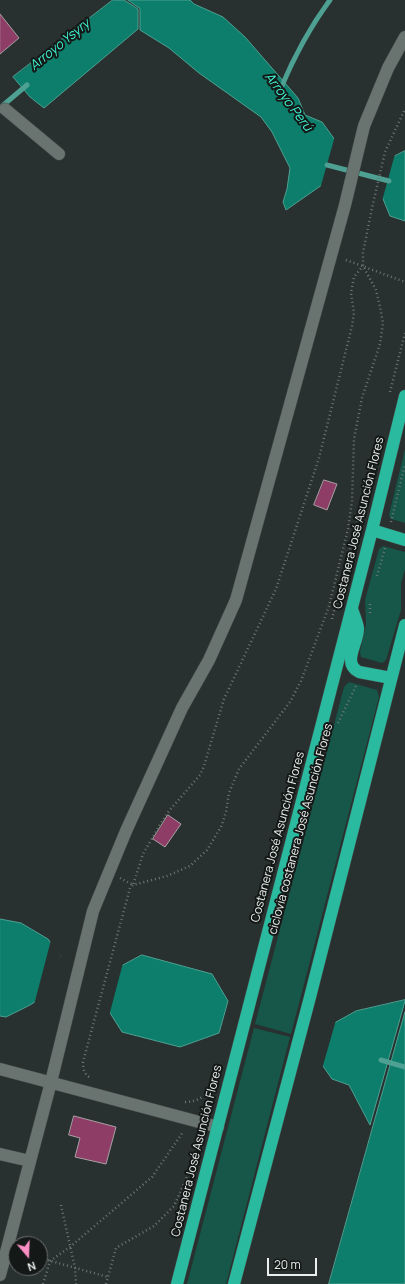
<!DOCTYPE html>
<html>
<head>
<meta charset="utf-8">
<style>
  body { margin:0 }
  #map { position:relative; width:405px; height:1284px; overflow:hidden; background:#28312f; font-family:Manrope,sans-serif }
  canvas { display:block }
  .north { position:absolute; left:8px; top:1236px; width:40px; height:40px; box-sizing:border-box; background:#141817; border:1px solid #696e6d; border-radius:50%; rotate:161deg; font-size:11px; font-weight:700; line-height:16px; text-align:center; color:#e9efed }
  .north::after { content:''; display:block; margin:auto; width:14px; height:18px; background:#fb8fc4; clip-path:polygon(50% 0,100% 100%,50% 72%,0 100%) }
  .scale { position:absolute; left:267px; top:1258px; width:50px; height:18px; box-sizing:border-box; border:2px solid #e9efed; border-top:0; padding-left:5px; font-size:12px; line-height:14px; white-space:nowrap; color:#e9efed; -webkit-text-stroke:3px #141817; paint-order:stroke }
</style>
</head>
<body>
<div id="map">
<canvas width="405" height="1284"></canvas>
<div class="north">N</div>
<div class="scale">20 m</div>
</div>
<script>
const context = document.querySelector('canvas').getContext('2d');
context.lineJoin = 'round';
function fillPath(path, color) {
  context.fillStyle = color;
  context.fill(path, 'evenodd');
}
function trace(path, color, width, dash) {
  context.strokeStyle = color;
  context.lineWidth = width;
  context.lineCap = dash ? 'butt' : 'round';
  context.setLineDash(dash || []);
  context.stroke(path);
}
function label(font, color, halo, rows, align = 'center') {
  context.font = font + ' Manrope,sans-serif';
  context.lineWidth = 4;
  context.setLineDash([]);
  context.textBaseline = 'middle';
  context.strokeStyle = halo;
  context.fillStyle = color;
  for (const [text, x, y, turn = 0] of rows) {
    context.save();
    context.translate(x, y);
    context.rotate((+turn || 0) * Math.PI / 180);
    context.textAlign = isNaN(turn) ? turn : align;
    if (halo) context.strokeText(text, 0, 0);
    context.fillText(text, 0, 0);
    context.restore();
  }
}
const green = new Path2D(`
  M405 449V523L391 519 389 515Z
  M383 546 405 552V569L401 583V610L386 660 382 663 361 657 360 652 366 624 365 600 379 549Z
  M349 682 377 690 379 697 291 1034 255 1024 344 687Z
  M254 1028 290 1037 226 1284H187Z`);
const water = new Path2D(`
  M113 0H124L138 9V29L44 108 30 97 13 77Z
  M128 0H190L194 4 223 17 245 37 298 98 305 115 322 122 338 144 329 180 286 210 283 202 287 189 290 168 272 132 261 117 199 73 169 48 140 30V9Z
  M405 151V221L390 216 381 194 389 159Z
  M0 919 21 923 48 939 61 957 51 992 30 1005 6 1017 0 1016Z
  M142 955 212 974 228 1001 219 1033 180 1047 122 1032 105 1005 116 969Z
  M405 1000V1001L370 1125 349 1085 332 1079 318 1059 327 1027 356 1011Z
  M405 1012V1284H329Z`);
const pier = new Path2D(`
  M335 136 340 144 331 180 320 189Z
  M395 154 382 201 379 193 387 158Z
  M51 940 62 958 53 993 34 1005Z
  M123 963 109 1016 103 1004 114 968Z
  M336 1020 322 1069 316 1058 325 1026Z`);
const stream = new Path2D(`
  M281 88C294 57 310 27 330 0
  M1 107 27 85
  M327 165 389 181
  M381 1060 405 1067`);
const building = new Path2D(`
  M0 14 19 38 0 54Z
  M324 480 337 484 327 510 314 505Z
  M168 815 181 824 165 847 153 839Z
  M74 1116 116 1127 106 1164 75 1157 80 1138 69 1135Z`);
const path = new Path2D(`
  M346 260 405 282
  M390 392 405 333
  M391 522 405 464
  M377 576 385 548
  M370 613V602
  M332 619 372 464
  M338 723 356 686
  M120 878 133 885 143 854 161 823 169 811 200 775 204 766 224 699 276 589 319 458 352 326 354 313 351 293 354 277 363 266
  M89 1077C84 1073 83 1069 83 1062L130 888 133 885 167 876 190 866 207 850 221 827 226 812 229 793 239 769 290 702 301 681 329 606 348 529 352 501 354 439 362 398 380 344 383 323 380 307 376 290 363 266V253L372 208 385 152 405 109
  M185 1102C197 1102 206 1096 213 1087
  M61 1205 75 1268 76 1284
  M40 1258 108 1277
  M43 1284 50 1261 70 1247 152 1177 183 1132
  M106 1284 116 1248 154 1226 174 1206 191 1168`);
const minor = new Path2D(`
  M5 109 59 154
  M0 1069 218 1127
  M0 1154 30 1161
  M0 1275 51 1082 93 911 126 831 182 708 209 660 236 600 345 205 364 126 388 68 405 37`);
const highway = new Path2D(`
  M372 530 405 540
  M352 609C354 615 357 622 358 628 359 642 341 663 359 672L391 678
  M177 1284 372 530 405 396
  M234 1284 309 1001 405 625`);
const streetNames = [
  ["Costanera José Asunción Flores",359,523,-76],
  ["ciclovia costanera José Asunción Flores",301,829,-75],
  ["Costanera José Asunción Flores",278,837,-75],
  ["Costanera José Asunción Flores",197,1151,-76]
];
const waterNames = [
  ["Arroyo Ysyry",60,45,-39],
  ["Arroyo Perú",288,102,53]
];
fillPath(green, '#16574a');
fillPath(water, '#0c7e6b');
trace(water, '#4ea092', 1);
fillPath(pier, '#28312f');
trace(stream, '#4ea092', 5);
fillPath(building, '#8e3d67');
trace(building, '#aaa0a4', 1);
trace(minor, '#454c4a', 13);
trace(highway, '#454c4a', 13);
trace(path, '#6e7674', 2.5, [1, 3]);
trace(minor, '#697370', 12);
trace(highway, '#2aba9f', 12);
label('12px', '#e9efed', '#141817', streetNames);
label('italic 13px', '#3ef6d4', '#141817', waterNames);
</script>
</body>
</html>
